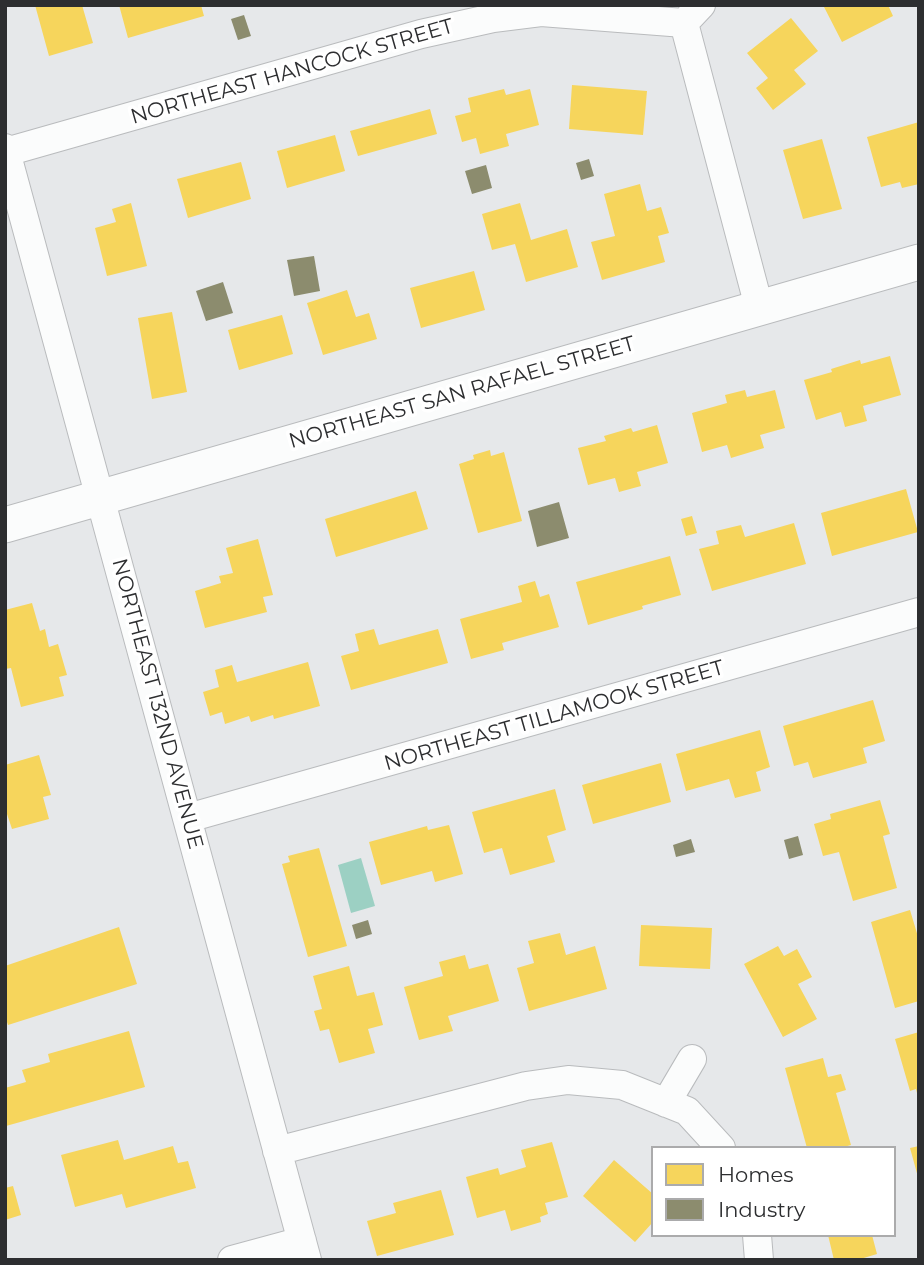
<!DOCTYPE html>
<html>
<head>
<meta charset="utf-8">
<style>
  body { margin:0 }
  #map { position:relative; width:924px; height:1265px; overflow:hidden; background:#e6e8ea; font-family:Montserrat,sans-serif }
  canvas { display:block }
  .frame { position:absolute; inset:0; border:7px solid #2d2e30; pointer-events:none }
  .legend { position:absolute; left:651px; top:1146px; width:245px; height:91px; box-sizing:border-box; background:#fff; border:2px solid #ababac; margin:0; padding:9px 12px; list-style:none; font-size:21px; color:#2d2e30 }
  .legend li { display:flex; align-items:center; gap:14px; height:35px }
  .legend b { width:35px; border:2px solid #ababac }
</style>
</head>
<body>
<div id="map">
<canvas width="924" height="1265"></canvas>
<div class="frame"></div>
<ul class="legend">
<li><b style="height:19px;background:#f6d55c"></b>Homes</li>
<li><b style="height:19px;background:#8c8c6e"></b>Industry</li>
</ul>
</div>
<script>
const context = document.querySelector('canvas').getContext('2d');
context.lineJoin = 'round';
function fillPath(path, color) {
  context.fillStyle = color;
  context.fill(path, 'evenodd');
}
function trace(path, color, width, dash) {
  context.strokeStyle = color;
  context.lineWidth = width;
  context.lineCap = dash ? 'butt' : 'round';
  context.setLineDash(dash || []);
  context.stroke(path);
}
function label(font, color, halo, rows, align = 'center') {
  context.font = font + ' Montserrat,sans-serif';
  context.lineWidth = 7;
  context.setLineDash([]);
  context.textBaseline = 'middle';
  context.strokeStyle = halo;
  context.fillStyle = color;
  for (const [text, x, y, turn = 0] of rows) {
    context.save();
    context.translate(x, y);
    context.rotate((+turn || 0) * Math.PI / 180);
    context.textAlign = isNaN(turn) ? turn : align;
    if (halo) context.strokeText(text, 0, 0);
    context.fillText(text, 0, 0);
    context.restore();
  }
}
const water = new Path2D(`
  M361 858 375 906 351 913 338 865Z`);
const homes = new Path2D(`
  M35 5H82L93 43 49 56Z
  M119 5H201L204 16 128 38Z
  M823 5H888L893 16 842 42Z
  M791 18 818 51 794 70 806 84 773 110 756 88 768 78 747 53Z
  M572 85 647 91 643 135 569 129Z
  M504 89 506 95 530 89 539 125 506 134 509 146 480 154 476 138 462 142 455 116 471 112 468 98Z
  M430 109 437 134 358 156 350 131Z
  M919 122V184L902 188 900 182 881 187 867 137Z
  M335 135 345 171 287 188 277 151Z
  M822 139 842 209 803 219 783 150Z
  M241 162 251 199 188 218 177 179Z
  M640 184 647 211 661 207 669 233 658 236 665 262 602 280 591 242 615 236 604 194Z
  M131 203 147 266 107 276 95 228 116 222 112 209Z
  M520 203 531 240 567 229 578 267 526 282 515 244 492 250 482 214Z
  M474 271 485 310 421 328 410 288Z
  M347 290 356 317 369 313 377 339 323 355 307 303Z
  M172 312 187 392 152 399 138 318Z
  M282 315 293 354 239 370 228 330Z
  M890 356 901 395 863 406 867 421 845 427 841 412 816 420 804 380 832 372 831 369 860 360 861 364Z
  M745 390 747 397 775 390 785 428 760 435 764 448 731 458 727 445 702 452 692 413 727 403 725 395Z
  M657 425 668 463 637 472 641 486 619 492 615 478 588 485 578 448 606 441 604 436 631 428 633 432Z
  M490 450 491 456 504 452 522 521 478 533 459 464 474 459 473 455Z
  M906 489 918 532 832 556 821 513Z
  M416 491 428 529 336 557 325 519Z
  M692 516 697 533 686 536 681 519Z
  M794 523 806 564 712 591 699 549 719 544 716 531 741 525 745 537Z
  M258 539 273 595 263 597 267 612 205 628 195 591 221 583 219 576 233 573 226 548Z
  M670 556 681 595 642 606 643 609 588 625 576 582Z
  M535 581 540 597 549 594 559 627 502 643 504 650 471 659 460 619 522 602 518 586Z
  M32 603 40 631 45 629 49 647 58 644 67 675 59 677 64 696 21 707 11 668 5 669V610Z
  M374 629 379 645 438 629 448 663 351 690 341 656 359 651 355 634Z
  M308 662 320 706 274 719 273 715 251 722 249 716 225 724 222 712 210 716 203 692 219 687 215 670 232 665 237 682Z
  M873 700 885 741 863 748 867 763 813 778 808 762 794 766 783 726Z
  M760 730 770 767 756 772 761 791 735 798 729 779 686 791 676 754Z
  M39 755 51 795 43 797 49 819 12 829 5 808V765Z
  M661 763 671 802 593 824 582 785Z
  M555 789 566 830 547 836 555 862 510 875 502 848 484 853 472 812Z
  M880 800 890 834 883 836 897 888 853 901 839 852 823 856 814 824 831 819 830 814Z
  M449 825 463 874 435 882 432 871 381 885 369 842 427 826 428 830Z
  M319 848 347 946 308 957 282 864 290 862 288 856Z
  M910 910 919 940V1001L895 1008 871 922Z
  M641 925 712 928 710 969 639 966Z
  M119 927 137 984 8 1025 5 1016V966Z
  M560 933 566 955 595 946 607 989 529 1011 517 968 534 963 528 941Z
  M778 946 784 956 797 949 812 977 798 984 817 1019 783 1037 744 964Z
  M465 955 469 969 488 964 499 1001 448 1016 453 1031 419 1040 404 987 443 976 439 962Z
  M349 966 357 996 374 992 383 1025 368 1029 375 1053 339 1063 329 1029 320 1031 314 1011 322 1009 313 976Z
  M129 1031 145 1087 6 1126 5 1088 26 1082 22 1070 50 1062 48 1054Z
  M919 1032V1097H918L916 1089 910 1091 895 1039Z
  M823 1058 828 1077 841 1074 846 1090 836 1093 851 1145 840 1148H807L785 1068Z
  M118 1140 124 1160 173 1146 178 1163 188 1161 196 1188 126 1208 122 1194 75 1207 61 1155Z
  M552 1142 568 1197 545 1203 548 1214 540 1217 541 1222 511 1231 505 1210 477 1218 466 1177 498 1168 500 1175 526 1167 521 1150Z
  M919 1146V1177H918L910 1148Z
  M614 1160 653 1194V1222L635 1242 583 1196Z
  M13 1186 21 1215 5 1220V1188Z
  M441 1190 454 1235 377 1256 367 1221 396 1213 393 1203Z
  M828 1235H872L877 1254 857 1260H834Z`);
const industry = new Path2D(`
  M244 15 251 36 238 40 231 19Z
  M589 159 594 176 581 180 576 163Z
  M486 165 492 188 472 194 465 171Z
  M314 256 320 291 294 296 287 260Z
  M223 282 233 313 206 321 196 291Z
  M559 502 569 538 537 547 528 511Z
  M798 836 803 855 789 859 784 840Z
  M691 839 695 852 676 857 673 845Z
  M368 920 372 934 356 939 352 925Z`);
const minor = new Path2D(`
  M684 23 759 307
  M5 148 307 1260
  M6 152 421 34 493 18 541 12 684 23 701 5
  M188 818 919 612
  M666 1103 692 1059
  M277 1151 526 1086 568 1080 622 1085 687 1111 721 1148
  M757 1235 759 1260
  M232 1260 302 1241`);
const tertiary = new Path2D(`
  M5 525 919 262`);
const streetNames = [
  ["NORTHEAST HANCOCK STREET",292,72,-16],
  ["NORTHEAST SAN RAFAEL STREET",462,393,-16],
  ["NORTHEAST 132ND AVENUE",157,704,75],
  ["NORTHEAST TILLAMOOK STREET",554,716,-16]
];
fillPath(water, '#9cd0c3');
fillPath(homes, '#f6d55c');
fillPath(industry, '#8c8c6e');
trace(minor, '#b9bbbd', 30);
trace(tertiary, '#b9bbbd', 37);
trace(minor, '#fbfcfc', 28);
trace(tertiary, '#fbfcfc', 35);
label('21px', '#2d2e30', '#fff', streetNames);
</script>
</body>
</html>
